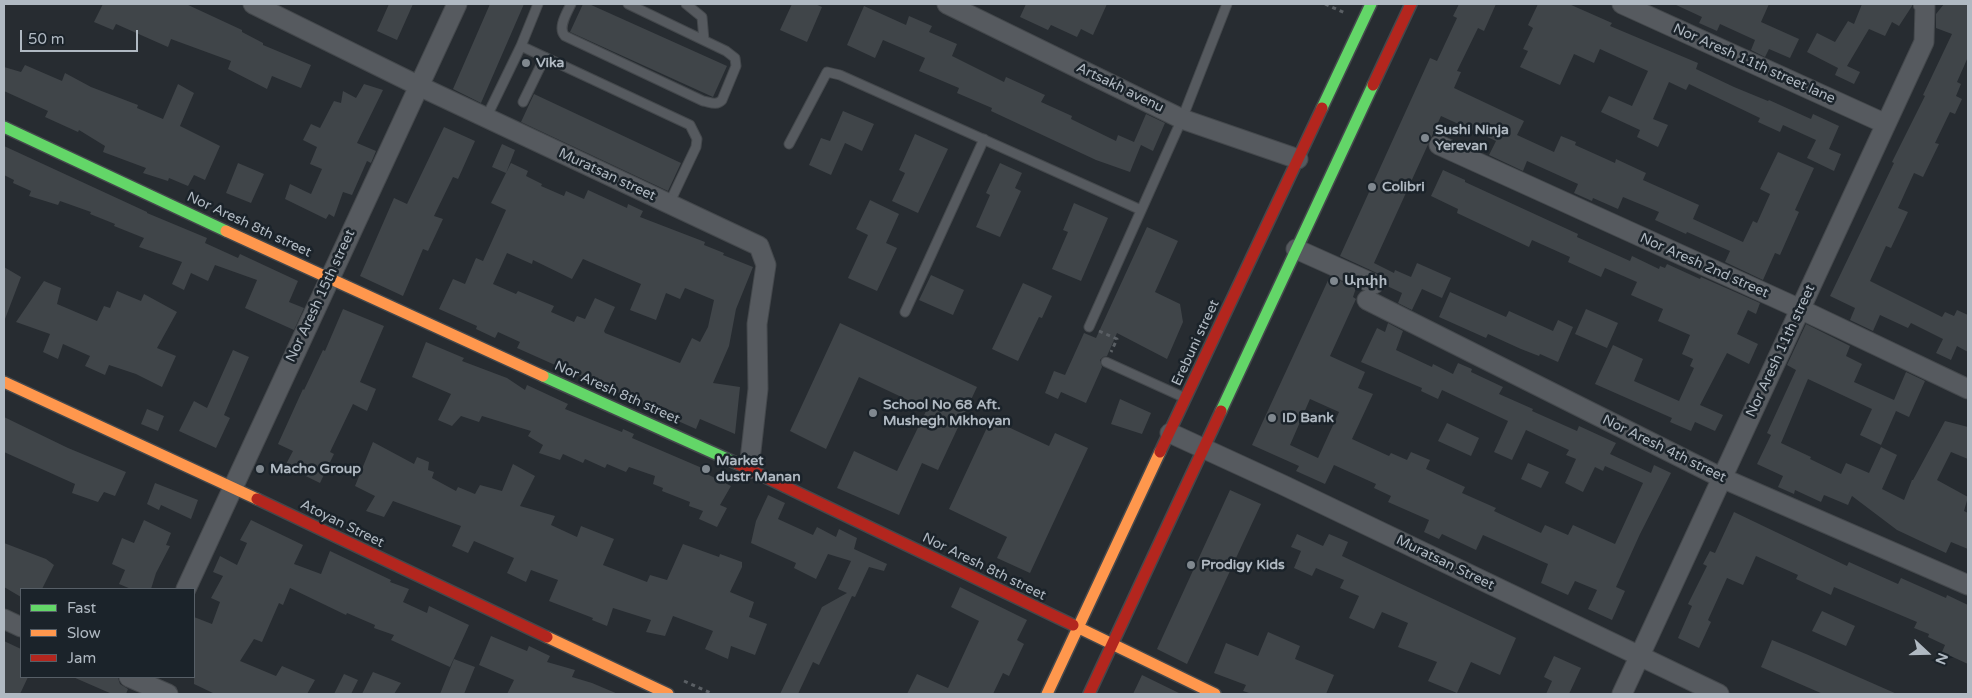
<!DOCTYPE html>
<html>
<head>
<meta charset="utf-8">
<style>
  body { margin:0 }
  #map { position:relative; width:1972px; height:698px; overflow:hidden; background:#272c31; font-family:"Varela Round",sans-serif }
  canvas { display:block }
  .frame { position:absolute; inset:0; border:5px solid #b0b9c2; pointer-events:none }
  .legend { position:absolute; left:20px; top:588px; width:175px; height:90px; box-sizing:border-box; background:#1b232a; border:1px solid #575f67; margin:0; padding:6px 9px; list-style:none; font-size:15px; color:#b0b9c2 }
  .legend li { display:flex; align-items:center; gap:10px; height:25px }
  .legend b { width:25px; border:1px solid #575f67 }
  .north { position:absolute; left:1902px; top:628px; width:50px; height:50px; -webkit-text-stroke:4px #1b232a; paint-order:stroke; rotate:111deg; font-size:14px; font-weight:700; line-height:20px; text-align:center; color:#b0b9c2 }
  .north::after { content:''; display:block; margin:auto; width:18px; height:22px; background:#b0b9c2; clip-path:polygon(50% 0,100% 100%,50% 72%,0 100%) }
  .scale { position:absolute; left:20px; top:30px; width:118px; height:22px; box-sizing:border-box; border:2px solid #b0b9c2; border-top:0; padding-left:6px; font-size:15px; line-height:18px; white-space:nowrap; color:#b0b9c2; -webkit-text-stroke:4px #1b232a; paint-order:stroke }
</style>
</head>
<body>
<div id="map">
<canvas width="1972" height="698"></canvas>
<div class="frame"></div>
<ul class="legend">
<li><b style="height:6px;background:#63d668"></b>Fast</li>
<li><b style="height:6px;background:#ff974d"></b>Slow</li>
<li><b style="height:6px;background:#b3261e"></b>Jam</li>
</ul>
<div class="north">N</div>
<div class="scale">50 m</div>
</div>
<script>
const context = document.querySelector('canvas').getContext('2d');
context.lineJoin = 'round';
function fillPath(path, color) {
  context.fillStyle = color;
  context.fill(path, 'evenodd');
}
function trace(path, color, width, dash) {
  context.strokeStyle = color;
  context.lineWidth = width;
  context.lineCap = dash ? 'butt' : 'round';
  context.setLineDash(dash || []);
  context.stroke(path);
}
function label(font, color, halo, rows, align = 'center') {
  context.font = font + ' "Varela Round","Noto Sans Armenian",sans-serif';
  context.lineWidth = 5;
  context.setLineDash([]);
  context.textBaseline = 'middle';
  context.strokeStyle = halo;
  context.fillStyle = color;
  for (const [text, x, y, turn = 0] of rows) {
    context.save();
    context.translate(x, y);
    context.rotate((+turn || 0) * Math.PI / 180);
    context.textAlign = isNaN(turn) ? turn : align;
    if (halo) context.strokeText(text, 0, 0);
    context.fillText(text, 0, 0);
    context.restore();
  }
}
const building = new Path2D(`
  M103 4H186L242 30V32L263 43V45L311 65 301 88 272 76 267 89 228 69 231 61 171 39 168 47 116 24 113 30 94 22Z
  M389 4H413L397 40 377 31Z
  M490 4H524L481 103 453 89Z
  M583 4H589L727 66 713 97 570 32Z
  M792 4H815L822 7 807 42 780 30Z
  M1026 4H1107L1093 35 1081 29 1077 37 1051 25 1048 30 1020 17Z
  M1459 4H1496L1484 31 1478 28 1457 71 1461 72 1454 88 1524 121 1517 135 1554 152 1561 136 1576 142 1575 145 1615 163 1616 159 1646 173 1643 180 1699 205 1693 219 1743 242 1753 221 1757 223 1770 194 1760 189 1778 152 1814 168 1795 210 1799 212 1780 255 1775 253 1763 280 1725 262 1730 251 1687 232 1686 234 1655 220 1659 212 1623 197 1618 209 1593 198 1592 201 1574 193 1578 184 1527 161 1523 171 1489 155 1496 141 1441 116 1374 263 1394 273 1395 270 1411 277 1417 263 1451 278 1442 298 1422 289 1412 310 1398 303 1402 293 1385 285 1383 278 1379 274 1340 256 1430 58 1437 61 1457 18 1453 16Z
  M1538 4H1569L1612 23 1610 26 1698 63 1696 69 1734 87 1768 101 1769 100 1811 119 1813 114 1839 126 1829 149 1841 154 1834 171 1807 158 1816 140 1783 125 1780 132 1758 122 1760 118 1689 84 1686 90 1669 82 1653 119 1668 125 1658 147 1637 137 1640 130 1601 112 1609 96 1632 106 1648 71 1600 49 1594 63 1574 54 1560 85 1520 67 1528 51 1523 49 1533 28 1528 25Z
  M1674 4H1769L1761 22 1799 39 1790 58 1769 49 1765 57 1751 50 1755 40 1720 24 1717 31 1699 23 1702 17Z
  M1862 4H1912V6L1899 26 1892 22 1885 36 1869 29 1847 66 1860 72 1854 84 1835 75 1838 68 1807 52 1817 33 1835 42 1848 21 1854 24Z
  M1944 4H1968V57L1957 82 1961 84 1956 96 1962 99 1955 114 1950 112 1935 143 1939 144 1923 177 1914 173 1898 208 1908 212 1891 248 1886 246 1870 281 1942 317 1945 312 1954 316 1957 310 1968 315V352L1957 346 1951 360 1936 353 1943 339 1911 323 1908 328 1880 315 1873 331 1850 320 1855 308 1830 296 1894 163 1892 162 1925 96 1923 95 1952 34 1936 28V14Z
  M864 6 906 25 909 16 932 26 929 32 957 44 952 56 1004 82 1006 77 1045 95 1041 102 1072 116 1071 119 1116 141 1118 135 1134 142 1146 114 1165 123 1153 151 1141 145 1130 172 1096 160 991 111 992 108 957 93 959 88 919 71 925 58 883 40 875 58 847 45Z
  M25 65 62 81 65 73 91 87 138 105 137 108 163 119 178 84 194 93 180 126 220 146 205 180 194 175 188 186 169 178 168 181 143 173 146 168 103 152 105 146 79 130 78 132 45 117 48 111 4 91V67L21 72Z
  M364 84 383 90 357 143 376 151 371 163 367 161 352 195 343 192 334 217 329 214 326 219 285 199 290 184 311 194 322 169 310 164 317 147 303 140 311 124 320 128 334 101 341 103 343 91 356 98Z
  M534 94 681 163 668 191 521 122Z
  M843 111 874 124 862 151 845 143 831 175 809 165 821 138 830 141Z
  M444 127 475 141 458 179 453 177 434 216 443 219 428 251 423 249 403 296 360 276 394 198 407 204Z
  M915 134 948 149 918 213 892 201 905 173 899 170Z
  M502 144 515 150 506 173 492 167Z
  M4 146 147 212V213L207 238 205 243 238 258 240 254 298 281 289 302 304 308 294 330 245 308 257 280 215 265 208 281 191 273 184 290 172 284 182 262 139 247 144 238 114 226 115 224 90 214 91 212 60 201 58 205 29 196 31 191 13 183 14 180 4 175Z
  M238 163 264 174 251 203 226 193Z
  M511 163 528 171 526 176 542 184 541 186 564 196 566 191 584 199 588 190 627 208 628 204 643 211 640 217 705 242 704 245 724 253 723 255 753 267 736 309 729 346 713 383 740 387 735 434 700 419 696 429 678 421 681 415 649 401 647 406 517 348 520 342 498 332 495 338 476 329 477 326 439 309 453 279 465 284 476 258 483 261 506 210 491 203ZM507 253 532 264 533 260 572 279 583 259 641 284 630 310 656 320 666 293 680 299 685 288 714 300 708 327 700 342 692 338 680 363 605 333 604 331 615 307 595 298 585 319 577 316 574 322 551 312 554 306 518 291 516 294 493 284Z
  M1000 163 1022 173 1015 188 1021 191 1000 237 976 227 990 195 986 193Z
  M1443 170 1465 180V182L1578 234 1577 237 1630 261 1632 256 1659 269 1660 266 1665 268 1667 264 1700 279 1701 277 1760 303 1756 314 1748 310 1737 334 1758 344 1749 364 1727 353 1700 405 1723 415 1715 431 1695 422 1691 431 1670 422 1672 418 1595 384 1613 345 1643 359 1634 381 1679 401 1694 368 1690 366 1693 359 1682 354 1690 335 1658 321 1663 309 1631 295 1637 282 1605 268 1601 277 1568 262 1570 257 1532 240 1529 247 1457 213 1458 209 1431 196Z
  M870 200 899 214 886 243 897 248 877 291 848 278 868 235 856 229Z
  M1074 203 1108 218 1081 281 1052 269 1068 232 1063 230Z
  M1147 227 1178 241 1155 292 1180 304 1183 322 1167 359 1117 333 1107 356 1103 357 1100 360 1102 367 1086 403 1061 392 1058 399 1045 393 1054 371 1065 375 1084 333 1096 338Z
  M4 267 21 277 5 319H4Z
  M931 275 964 290 953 315 919 300Z
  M1330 276 1356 288 1353 297 1356 299 1330 356 1365 372 1358 388 1373 394 1352 439 1389 456 1391 453 1407 460 1411 452 1430 460 1426 469 1465 487 1462 493 1496 508 1494 511 1541 533 1545 525 1568 535 1573 525 1615 544 1643 483 1605 466 1603 471 1595 467 1583 492 1565 483 1576 459 1566 455 1569 450 1526 430 1512 460 1494 452 1508 421 1442 390 1438 399 1421 391 1422 388 1361 362 1377 328 1385 332 1388 323 1403 331 1396 350 1432 367 1433 364 1453 374 1458 363 1472 369 1471 372 1503 387 1499 394 1533 409 1532 411 1577 431 1579 426 1616 443 1610 454 1651 473 1654 465 1671 473 1640 534 1616 587 1625 591 1612 620 1588 609 1597 590 1575 581 1568 595 1541 583 1548 564 1483 535 1476 550 1442 534 1439 539 1424 532 1429 520 1388 502 1391 496 1374 488 1376 484 1334 465 1325 484 1296 471 1299 466 1252 445ZM1310 399 1339 412 1318 458 1290 445Z
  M44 281 61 288 57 304 97 321 104 306 110 308 117 291 141 301 144 294 177 312 157 348 176 356 162 387 136 374 109 365 105 375 85 366 90 356 63 344 58 359 43 352 50 334 16 322Z
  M1023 283 1052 296 1042 318 1039 317 1018 361 992 349Z
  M1450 292 1506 317 1509 311 1553 331 1558 320 1573 327 1558 362 1540 354 1539 356 1521 349 1488 334 1486 338 1439 317Z
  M343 309 384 326 360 382 376 389 367 411 353 404 330 452 334 454 320 483 285 466 293 451 278 444 303 389 304 390 323 350 325 351Z
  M1586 309 1618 323 1607 348 1575 334Z
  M840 323 977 387 938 470 922 463 899 515 837 488 854 451 897 471 927 409 859 377 826 449 790 431Z
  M1806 324 1850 346 1846 356 1862 364 1854 382 1894 400 1906 372 1925 381 1909 417 1896 411 1881 445 1860 435 1872 409 1808 379 1781 443 1811 457 1810 459 1841 474 1846 463 1869 473 1881 447 1897 455 1882 489 1904 500 1912 480H1913L1945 421 1968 427V459L1951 452 1937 480 1968 497 1964 511 1968 513V549L1951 542 1946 553 1931 546 1897 530 1852 496 1848 505 1824 495 1821 502 1795 490 1794 494 1778 487 1783 476 1757 464 1771 435 1767 433 1796 370 1787 365Z
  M426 342 464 358 462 361 507 378 525 390 527 385 568 404 565 409 622 432 623 429 634 434 632 438 702 468 701 471 731 486 720 505 727 508 717 527 699 519 703 511 689 506 690 502 662 491 663 488 653 484 655 476 629 467 626 472 607 464 605 468 585 459 583 463 563 454 560 460 539 453 543 445 528 436 531 431 482 416 479 422 461 416 452 426 438 420 451 394 412 377Z
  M233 350 249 357 224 415 230 418 216 448 179 431 194 401 207 408Z
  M1120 399 1151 413 1142 434 1111 424Z
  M147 409 164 416 158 431 141 424Z
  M4 417 68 448 126 472 115 496 104 492 98 502 72 493 75 484 4 452Z
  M991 419 1049 446 1055 433 1088 448 1030 573 997 558 1007 537 949 509Z
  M1447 423 1479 438 1471 456 1438 441Z
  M373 442 414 464 417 457 429 462 428 470 434 472 432 478 456 491 458 487 475 494 480 485 502 491 513 464 535 476 520 506 555 516 551 525 577 537 581 526 614 539 603 565 647 582 650 575 667 580 683 544 719 557 720 554 742 562V567L730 592 754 602 749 617 767 624 755 655 731 646 728 659 705 649 713 631 673 616 665 636 646 632 651 620 613 608 607 626 592 620 593 618 549 601 558 580 531 570 526 582 507 573 514 558 474 541 468 553 452 546 461 526 393 501 384 517 366 511 375 496 355 486Z
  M1528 463 1549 472 1541 488 1521 479Z
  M155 483 198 500 191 519 161 505 159 510 147 504Z
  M1230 490 1261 504 1187 664 1157 649Z
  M768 495 785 503 778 519 813 535 817 527 836 537 839 529 857 538 854 549 887 564 884 571 869 567 855 597 852 596 819 665 813 662 798 694H780L822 607 847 593 838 589 851 561 828 554 816 579 794 568 796 563 751 543 756 521Z
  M1734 512 1847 566 1849 562 1898 584 1901 578 1946 598 1947 595 1968 605V664L1942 652 1945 645 1928 637 1929 634 1914 628 1917 622 1834 587 1831 595 1796 579 1798 575 1756 556 1743 585 1727 578 1708 620 1711 622 1699 648 1678 638 1692 606 1688 604 1707 566 1703 564 1710 551 1715 553Z
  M144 520 171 533 166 545 170 546 156 573 151 589H131L119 584 125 570 112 564 122 538 134 543Z
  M251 520 303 545 294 564 321 574 330 551 391 580 390 582 409 589 403 602 427 613 429 606 469 625 450 667 391 640 394 635 374 628 375 625 347 613 346 615 290 588 283 605 279 603 262 642 254 639 240 661 276 676 282 666 315 680 307 694H215L194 684V617L212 624 220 602 211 598 223 576 213 572 220 556 237 565 247 543 240 540Z
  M1297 534 1323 546 1329 534 1348 542 1342 556 1516 638 1500 675 1471 662 1457 693 1428 681 1437 662 1398 647 1408 623 1382 612 1374 629 1349 618 1359 596 1340 588 1344 580 1316 568 1312 576 1294 568 1301 551 1291 547Z
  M4 543 46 559 54 565 42 589H21V597L4 587Z
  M960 587 1027 620 1017 640 1024 644 1009 676 1003 673 993 694H907L917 674 948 688 979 621 951 607Z
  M1822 611 1855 626 1846 646 1812 631Z
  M1268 632 1300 646 1295 659 1334 675 1326 694H1252L1243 691 1246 685 1214 673 1226 643 1258 656Z
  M491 636 527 651 529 646 550 656 547 662 575 670 572 677 592 683 618 694H507L514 680 479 665Z
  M1772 640 1806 654 1897 694H1823L1761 667Z
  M4 641 21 649V677H28L20 694H4Z
  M1554 656 1581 668 1569 694H1546L1552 681 1544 677Z
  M454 659 475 667 464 694H440Z
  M373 672 401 683 394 694H362Z
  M344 674 358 680 351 694H334Z
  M1142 675 1181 694H1133Z
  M73 677H114L118 678 120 684 128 689 126 694H112Z`);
const path = new Path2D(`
  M1325 4 1345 13
  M1099 331 1117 339 1111 352
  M684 681 713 694`);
const lane = new Path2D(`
  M571 4C567 13 557 28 565 36L703 101C710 102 716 106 722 100L736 66 735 58 726 51 628 4
  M686 4 702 17 704 40
  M521 46 690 125 697 139 696 147 669 204
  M523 102 545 57
  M486 118 521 46 538 4
  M789 144 827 72 840 75 1141 210
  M905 312 984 139
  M1089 327 1182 119 1227 4
  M1106 362 1183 397`);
const street = new Path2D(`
  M253 4 419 86 759 246 766 265 757 324 758 389 749 469
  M947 4 1182 119 1298 159
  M1622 4 1886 124
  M1439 145 1800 309 1968 389
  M1296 249 1374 284
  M1367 300 1722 478 1968 585
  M1170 433 1283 485 1719 694
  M186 589 457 4
  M4 619 21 627
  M129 677 168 694
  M1622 694 1924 42 1925 6 1923 4`);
const fast = new Path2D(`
  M1322 108 1371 4
  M4 127 226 231
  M543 376 736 463
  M1221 411 1373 85`);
const slow = new Path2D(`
  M226 231 543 376
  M4 382 257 499
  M1073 625 1215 694
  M547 637 668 694
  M1047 694 1160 452`);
const jam = new Path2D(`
  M1373 85 1411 4
  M1160 452 1322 108
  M736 463 1073 625
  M257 499 547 637
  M1089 694 1221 411`);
const markers = [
  [526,63,5,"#80888f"],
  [1425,138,5,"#80888f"],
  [1372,187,5,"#80888f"],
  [1334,281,5,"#80888f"],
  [873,413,5,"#80888f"],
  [1272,418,5,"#80888f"],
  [260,469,5,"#80888f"],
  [706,469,5,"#80888f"],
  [1191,565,5,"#80888f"]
];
const poiNames = [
  ["Vika",536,63],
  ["Sushi Ninja",1435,130],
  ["Yerevan",1435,146],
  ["Colibri",1382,187],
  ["Արփի",1344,281],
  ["School No 68 Aft.",883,405],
  ["Mushegh Mkhoyan",883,421],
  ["ID Bank",1282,418],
  ["Market",716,461],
  ["dustr Manan",716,477],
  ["Macho Group",270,469],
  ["Prodigy Kids",1201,565]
];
const streetNames = [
  ["Nor Aresh 11th street lane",1754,64,24],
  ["Artsakh avenu",1120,88,26],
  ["Muratsan street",607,175,25],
  ["Nor Aresh 8th street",249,225,25],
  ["Nor Aresh 2nd street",1704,266,24],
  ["Nor Aresh 15th street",321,296,-65],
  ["Erebuni street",1196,343,-65],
  ["Nor Aresh 11th street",1781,351,-65],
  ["Nor Aresh 8th street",617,393,24],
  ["Nor Aresh 4th street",1664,449,26],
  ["Atoyan Street",342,524,26],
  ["Muratsan Street",1445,563,26],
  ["Nor Aresh 8th street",984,567,26]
];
fillPath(building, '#404549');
trace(lane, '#44484c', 11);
trace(street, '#44484c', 21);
trace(fast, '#44484c', 14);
trace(slow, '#44484c', 14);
trace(jam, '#44484c', 14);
trace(path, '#5a5f64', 3, [4, 4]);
trace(lane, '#565a5f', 9);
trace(street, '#565a5f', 19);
trace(fast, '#63d668', 11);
trace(slow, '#ff974d', 11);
trace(jam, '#b3261e', 11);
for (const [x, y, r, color] of markers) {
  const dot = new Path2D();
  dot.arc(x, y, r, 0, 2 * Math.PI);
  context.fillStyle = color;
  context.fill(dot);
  trace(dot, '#1b232a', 2);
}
label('bold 14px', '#b0b9c2', '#1b232a', poiNames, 'left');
label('14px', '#b0b9c2', '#1b232a', streetNames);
</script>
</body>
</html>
